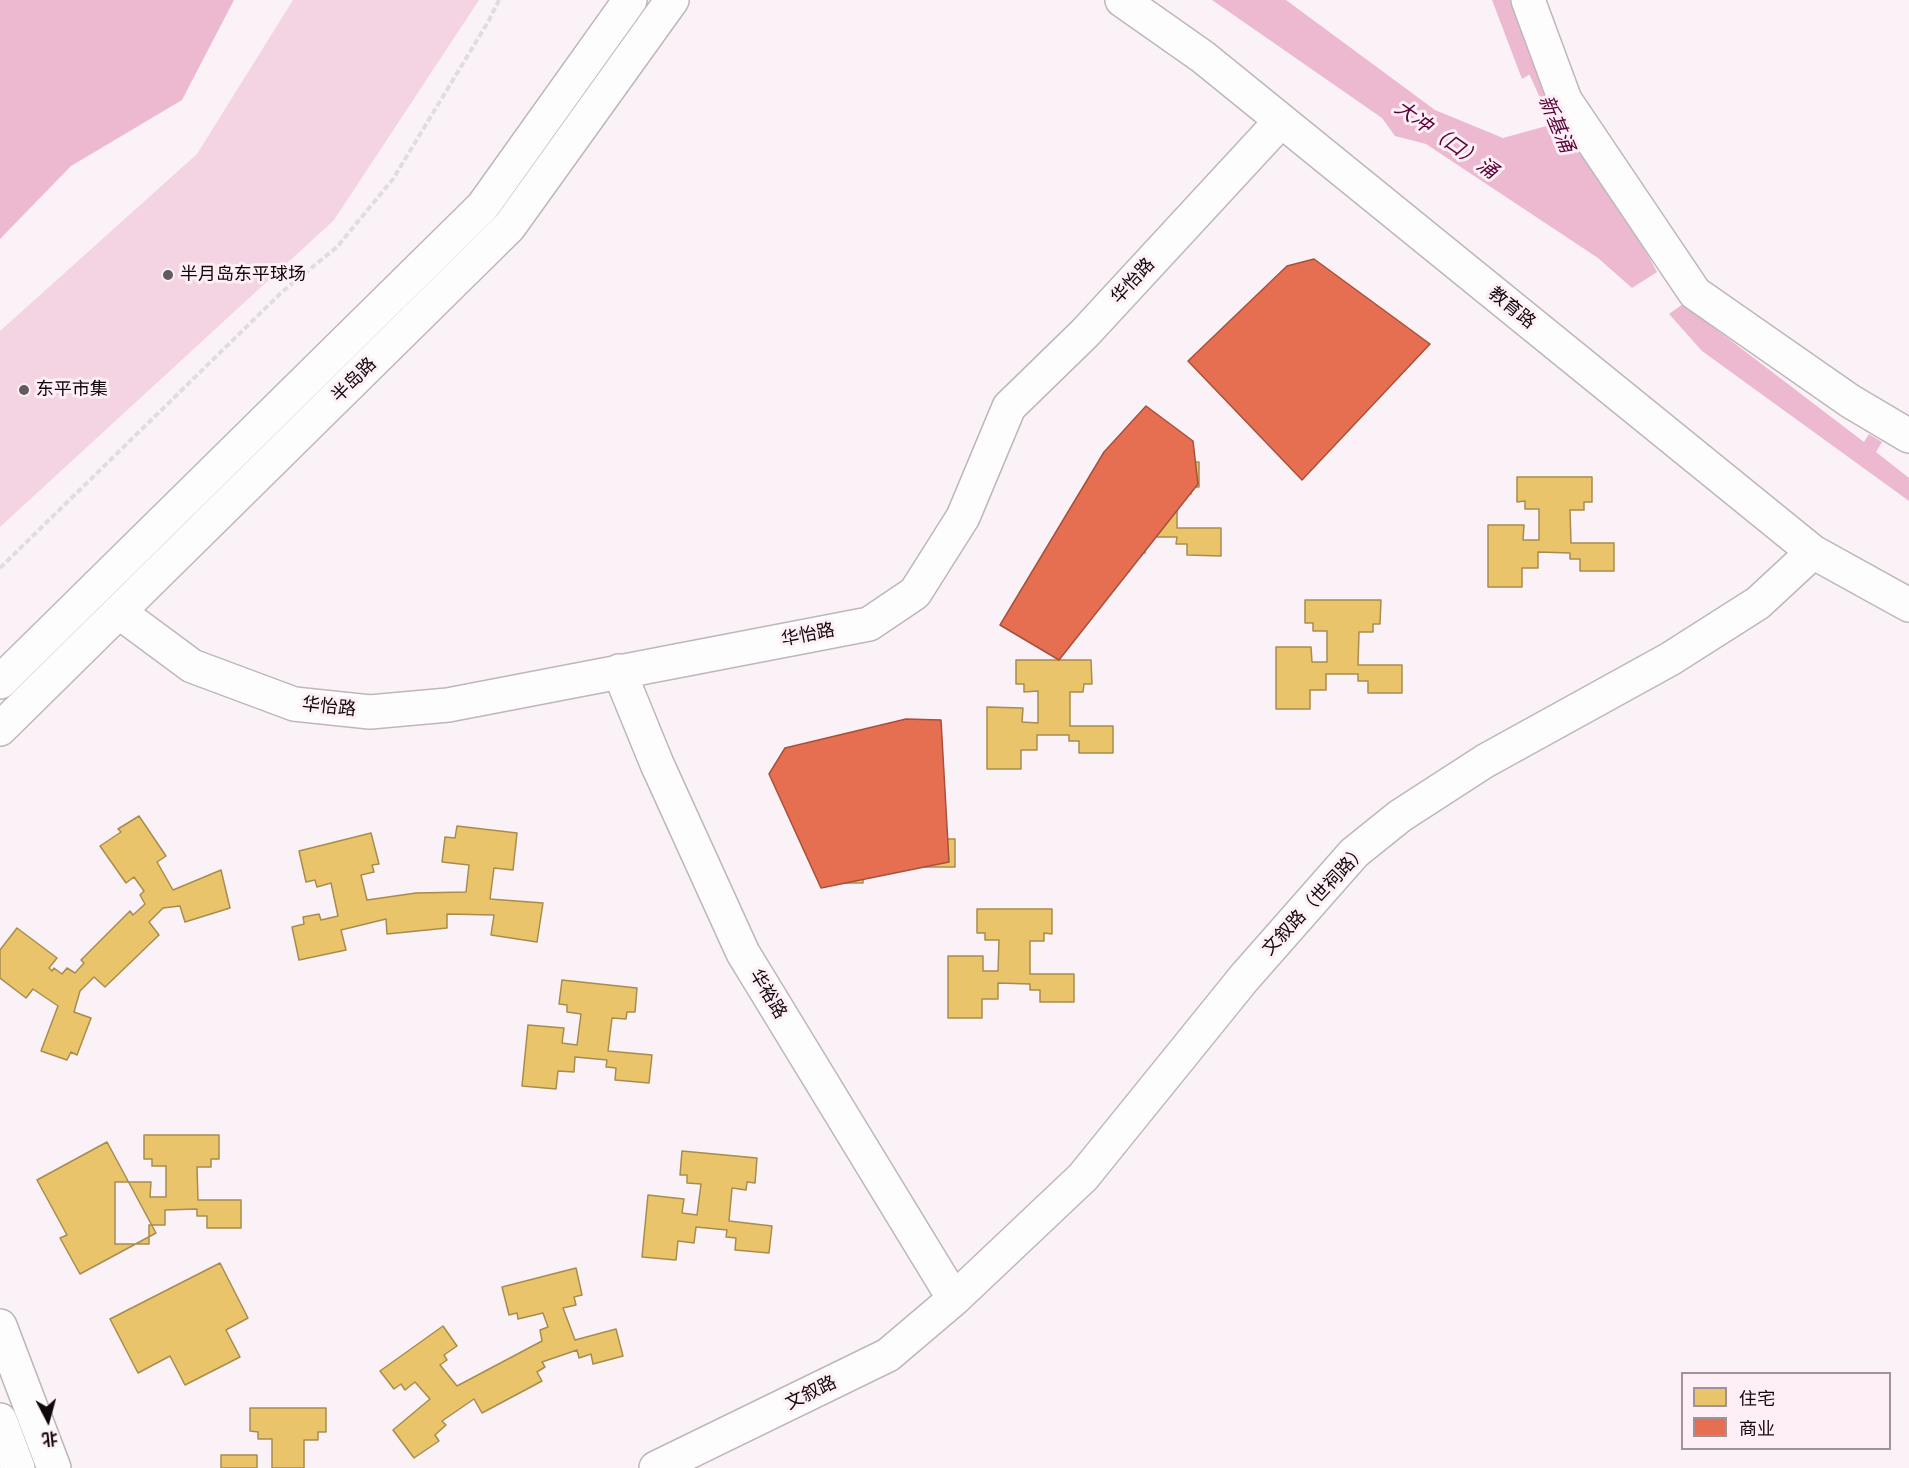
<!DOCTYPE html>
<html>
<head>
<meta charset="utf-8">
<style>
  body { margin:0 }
  #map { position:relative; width:1909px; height:1468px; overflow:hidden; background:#faf2f6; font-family:"Alegreya Sans","Noto Sans SC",sans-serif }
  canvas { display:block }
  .legend { position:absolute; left:1681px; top:1372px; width:210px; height:78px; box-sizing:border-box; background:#fdeff5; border:2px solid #9f9398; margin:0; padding:8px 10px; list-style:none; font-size:18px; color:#12080c }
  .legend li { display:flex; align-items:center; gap:12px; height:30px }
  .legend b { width:30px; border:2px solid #9f9398 }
  .north { position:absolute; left:18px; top:1390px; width:60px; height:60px; -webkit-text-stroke:4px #fdeff5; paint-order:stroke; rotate:174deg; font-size:16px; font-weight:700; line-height:24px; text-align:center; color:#12080c }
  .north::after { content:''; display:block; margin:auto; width:21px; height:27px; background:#12080c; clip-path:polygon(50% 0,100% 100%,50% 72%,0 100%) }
</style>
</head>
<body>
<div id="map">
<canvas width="1909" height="1468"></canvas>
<ul class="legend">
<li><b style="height:16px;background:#e9c46a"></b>住宅</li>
<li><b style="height:16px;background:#e76f51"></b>商业</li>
</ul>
<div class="north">北</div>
</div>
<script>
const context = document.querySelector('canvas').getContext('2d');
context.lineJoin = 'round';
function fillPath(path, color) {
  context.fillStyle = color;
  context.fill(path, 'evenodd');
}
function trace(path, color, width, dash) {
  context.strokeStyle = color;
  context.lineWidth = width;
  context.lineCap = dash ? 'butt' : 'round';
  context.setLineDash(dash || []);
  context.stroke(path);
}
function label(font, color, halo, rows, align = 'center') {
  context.font = font + ' "Alegreya Sans","Noto Sans SC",sans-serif';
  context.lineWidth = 6;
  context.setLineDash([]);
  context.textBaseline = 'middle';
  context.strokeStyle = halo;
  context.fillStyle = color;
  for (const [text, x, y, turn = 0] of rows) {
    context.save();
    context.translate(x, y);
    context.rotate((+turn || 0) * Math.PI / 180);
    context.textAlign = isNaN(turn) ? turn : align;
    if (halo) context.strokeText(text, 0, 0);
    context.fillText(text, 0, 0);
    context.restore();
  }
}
const green = new Path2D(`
  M293 0H479L334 220 0 527V331L197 154Z`);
const water = new Path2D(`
  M0 0H234L182 100 71 166 0 239Z
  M1212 0H1286L1435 110 1503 138 1568 120 1583 134 1657 272 1632 288 1598 258 1426 144 1395 136 1382 118Z
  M1492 0H1514L1542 67 1522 79Z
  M1683 304 1864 442 1869 434 1882 442 1876 452 1909 478V501L1702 351 1669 314Z`);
const homes = new Path2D(`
  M1286 298 1362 299V323H1354V331L1340 330 1339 364H1383V392H1349V380H1339V373H1307V389H1291V408H1257V346H1293V361H1308V330H1294V323L1286 322Z
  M1123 462H1199V487H1191V494H1177V528H1221V556L1187 555V544H1176L1177 537H1145V553L1129 552V572H1094L1095 510H1130V524L1146 525 1145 494H1131V486H1123Z
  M1517 477H1592V502H1584V510H1570L1571 543H1614V571H1580V559H1570V553L1538 552V568H1522V587H1488V525H1524L1523 540H1539V509H1525V501L1517 502Z
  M1305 600H1381L1380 624H1373V632H1359L1358 665H1402V693H1368V681H1358V674H1326V690H1310V709H1276V647H1311L1312 662H1327V631H1313V623H1305Z
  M1016 660H1091L1092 684H1084L1083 692H1070V726H1113V753H1079V741H1069V735H1037V750H1021V769H987V707L1023 708 1022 722 1038 723V691L1024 692V684H1016Z
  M858 773 933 774V798H925V806H911V839H955V867H921V855H911L910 849H879V864H863V883H829V821H864V836H879L880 805H866L865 798H858Z
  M139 816 166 856 157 862 173 890 221 870 230 908 185 922 180 906 163 908 149 922 159 935 105 987 94 977 80 991 74 1012 91 1018 77 1055 71 1052 67 1060 41 1051 58 1006 33 989 26 998 0 978V950L17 928 57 958 49 968 52 971 54 968 62 974 67 968 75 973 84 963 81 960 130 911 133 915 145 904 140 895 144 891 134 877 126 883 100 846 121 832 118 829Z
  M457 826 517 833 513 870 494 868 490 899 543 903 537 942 491 935 494 915 447 914V928L387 934 386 919 341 930 346 950 299 960 292 927 304 924 303 917 319 914 321 920 338 916 331 883 317 887 315 880 306 882 299 851 371 833 379 864 372 865 374 872 361 875 367 900 416 893 466 892 469 865 442 862 445 837 455 838Z
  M977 909H1052V934L1044 933V941H1030V974H1074V1002H1040V990H1030V984L998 983V999H982V1018H948V956H983V971H998L999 940H985V933H977Z
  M562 980 637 988 635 1012H627L626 1019 612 1018 608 1051 652 1055 649 1083 615 1080 616 1068 606 1067 607 1060 575 1057 574 1072 558 1071 556 1089 522 1086 528 1025 564 1028 562 1043 577 1045 581 1014 567 1012V1005L559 1004Z
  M144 1135H219V1159H211V1167H197L198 1200H241V1228H207V1216H197V1209L165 1210V1225H149V1244H115V1182H151L150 1197H166V1166H152V1159H144Z
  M107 1142 156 1233 80 1274 60 1238 67 1235 37 1180Z
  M682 1151 757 1158 755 1183 747 1182 746 1190 732 1188 729 1221 772 1226 769 1253 735 1250 736 1238 726 1237 727 1230 696 1227 694 1243 678 1241 676 1260 642 1257 648 1195 684 1199 682 1213 697 1215 701 1184 687 1183V1175H680Z
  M220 1263 248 1318 226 1330 240 1357 185 1385 170 1356 138 1373 110 1319Z
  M576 1268 582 1295 574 1297 576 1305 563 1308 575 1340 616 1329 623 1356 593 1364 591 1354 579 1358 577 1350 542 1362 545 1367 537 1372 542 1381 482 1413 474 1399 442 1421 446 1425 435 1435 439 1441 414 1458 393 1430 430 1399 415 1382 405 1390 401 1384 394 1389 380 1371 443 1326 457 1346 444 1355 447 1360 440 1365 457 1386 542 1341 540 1330 548 1327 543 1313 518 1319 517 1313 509 1315 502 1287Z
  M250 1408H326V1432H318V1440H304V1468H272V1439H258V1432L250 1431Z
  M221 1455H257V1468H221Z`);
const shops = new Path2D(`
  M1314 259 1430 344 1302 480 1188 361 1287 266Z
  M1146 406 1193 441 1198 484 1059 660 1000 625 1104 452Z
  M906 719 941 720 949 862 821 888 769 774 785 748Z`);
const stream = new Path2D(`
  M1529 64 1561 134`);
const path = new Path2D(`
  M0 568 283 291 337 247 393 179 488 22 499 0`);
const minor = new Path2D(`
  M1122 0 1203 57 1813 552 1909 605
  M1528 0 1565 100 1695 293 1850 401 1909 436
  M119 612 192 666 294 704 370 712 448 705 869 624 915 593 963 517 1009 407 1085 333 1281 121
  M619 671 657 764 743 953 954 1299
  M0 1326 54 1468
  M0 1420 18 1468
  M656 1468 888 1355 954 1299 1083 1177 1244 978 1354 853 1400 816 1485 761 1670 659 1758 603 1813 552`);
const major = new Path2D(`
  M0 682 483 206 630 0
  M0 729 509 227 672 0`);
const markers = [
  [168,275,6,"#635a5e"],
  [24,390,6,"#635a5e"]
];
const poiNames = [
  ["半月岛东平球场",180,275],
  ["东平市集",36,390]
];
const streetNames = [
  ["华怡路",1133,281,-47],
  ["教育路",1512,308,39],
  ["半岛路",354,380,-45],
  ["华怡路",808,635,-11],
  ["华怡路",329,707,6],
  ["文叙路（世祠路）",1315,900,-47],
  ["华裕路",768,994,59],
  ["文叙路",811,1393,-26]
];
const waterNames = [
  ["新基涌",1556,124,67],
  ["大冲（口）涌",1446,140,35]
];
fillPath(green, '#f4d3e2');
fillPath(water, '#edb9d1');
fillPath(homes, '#e9c46a');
trace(homes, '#a88c4e', 1.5);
fillPath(shops, '#e76f51');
trace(shops, '#a7503c', 1.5);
trace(stream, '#edb9d1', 8);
trace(minor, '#bfb6ba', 36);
trace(major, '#bfb6ba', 36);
trace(path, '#dfdddd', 4, [6, 3]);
trace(minor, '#fefdfe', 33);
trace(major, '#fefdfe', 33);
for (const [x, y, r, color] of markers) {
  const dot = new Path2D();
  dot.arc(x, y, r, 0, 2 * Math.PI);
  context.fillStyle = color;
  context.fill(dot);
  trace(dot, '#fdeff5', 2);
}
label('18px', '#12080c', '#fdeff5', poiNames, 'left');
label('18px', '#12080c', '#fdeff5', streetNames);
label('italic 20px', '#590237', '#fdeff5', waterNames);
</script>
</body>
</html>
